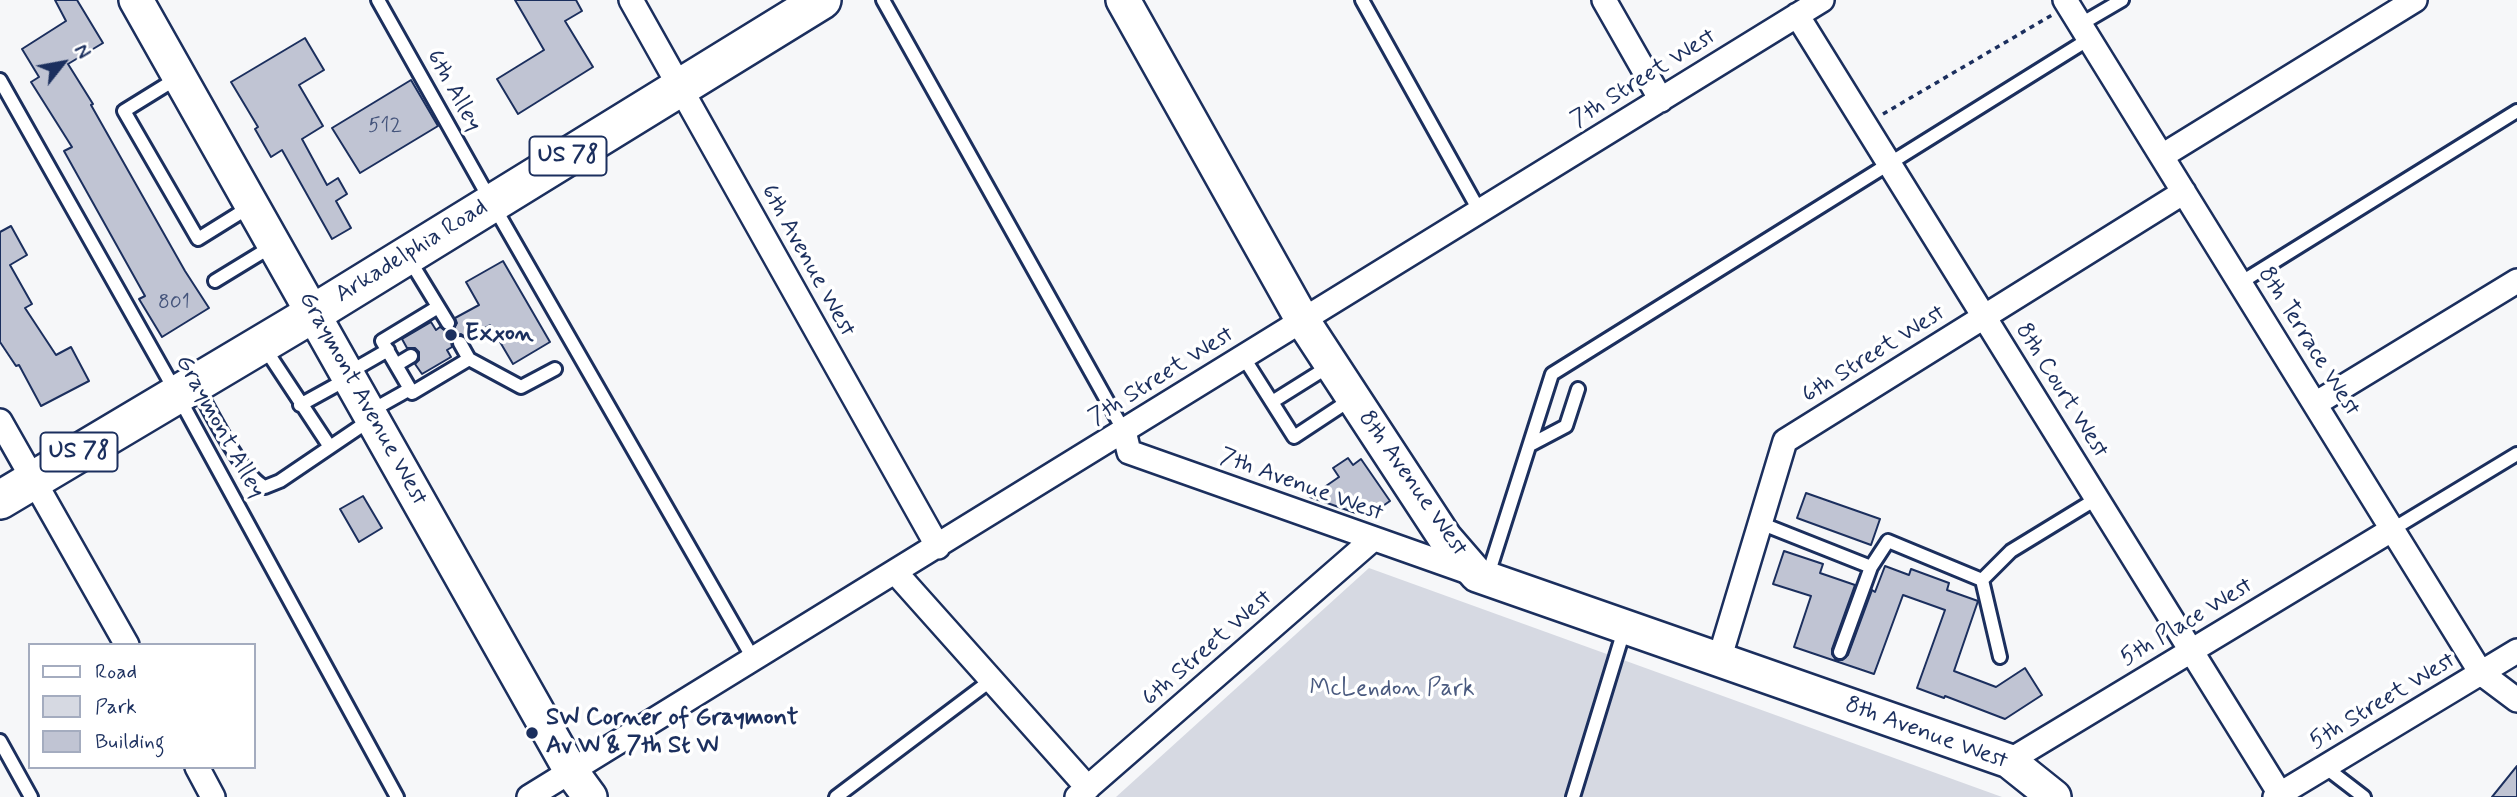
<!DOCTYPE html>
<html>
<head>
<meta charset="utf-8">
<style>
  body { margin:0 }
  #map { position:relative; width:2517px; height:797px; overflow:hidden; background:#f6f7f9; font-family:Mynerve,sans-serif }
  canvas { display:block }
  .legend { position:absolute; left:28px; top:643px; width:228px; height:126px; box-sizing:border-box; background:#fff; border:2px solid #a4acbf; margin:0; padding:9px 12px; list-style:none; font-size:21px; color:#1b2f5e }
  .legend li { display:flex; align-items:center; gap:14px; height:35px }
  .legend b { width:35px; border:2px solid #a4acbf }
  .north { position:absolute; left:28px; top:28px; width:70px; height:70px; -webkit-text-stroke:5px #fff; paint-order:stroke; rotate:59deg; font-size:19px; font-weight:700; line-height:28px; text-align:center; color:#1b2f5e }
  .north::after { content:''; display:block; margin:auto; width:24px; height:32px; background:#1b2f5e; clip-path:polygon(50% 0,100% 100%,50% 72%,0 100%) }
</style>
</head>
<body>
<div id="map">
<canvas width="2517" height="797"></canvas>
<ul class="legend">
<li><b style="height:9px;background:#fff"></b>Road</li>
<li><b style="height:19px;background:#d6d9e2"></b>Park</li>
<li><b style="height:19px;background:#c0c4d3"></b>Building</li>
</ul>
<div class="north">N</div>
</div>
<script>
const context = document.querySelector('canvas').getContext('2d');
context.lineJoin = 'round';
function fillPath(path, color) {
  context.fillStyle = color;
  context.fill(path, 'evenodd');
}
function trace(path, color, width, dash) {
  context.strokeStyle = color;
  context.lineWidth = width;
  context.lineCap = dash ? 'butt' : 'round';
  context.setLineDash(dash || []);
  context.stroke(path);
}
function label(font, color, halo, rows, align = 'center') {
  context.font = font + ' Mynerve,sans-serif';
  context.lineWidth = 7;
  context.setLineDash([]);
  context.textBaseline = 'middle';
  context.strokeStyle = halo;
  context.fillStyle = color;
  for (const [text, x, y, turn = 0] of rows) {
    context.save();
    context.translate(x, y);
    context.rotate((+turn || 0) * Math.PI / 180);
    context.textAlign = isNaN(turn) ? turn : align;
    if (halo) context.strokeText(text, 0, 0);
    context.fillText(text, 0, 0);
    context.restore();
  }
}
const green = new Path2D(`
  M1369 568 2002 797H1116Z`);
const building = new Path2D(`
  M55 0H77L103 43 68 64 93 104 91 105 185 271 209 308 162 337 139 299 145 296 64 151 72 147 31 82 39 77 22 49 66 21Z
  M515 0H576L582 11 565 21 593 67 518 114 497 79 544 50Z
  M305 38 324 70 299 85 323 126 302 139 327 185 338 178 347 194 336 201 351 228 332 239 282 150 271 157 255 129 258 127 231 82Z
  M411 80 438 126 360 173 332 128Z
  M11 226 27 255 10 265 32 304 25 308 56 355 71 347 89 381 41 406 19 365 16 366 0 342V232Z
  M503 261 550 342 513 364 490 325 467 338 461 334 455 336 451 342 452 347 447 350 451 357 422 374 415 364 419 360V352L415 348H407L402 339 431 322 436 330 440 327 448 332 453 330 457 323 455 318 479 305 466 282Z
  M1348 458 1353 465 1361 459 1390 501 1367 517 1310 497 1339 477 1333 468Z
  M1806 493 1880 519 1871 545 1797 518Z
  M363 496 382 528 359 542 340 509Z
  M1784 551 1823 564 1820 573 1855 585 1832 649V654L1836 660H1842L1848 655 1872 590 1875 592 1885 566 1909 575 1911 569 1949 583 1947 590 1978 601 1954 671 1996 687 2025 668 2042 695 2005 719 1945 696 1944 698 1917 688 1945 610 1903 595 1874 674 1794 647 1811 596 1773 584Z
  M2517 766V797H2492Z`);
const path = new Path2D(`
  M1883 114 2052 15`);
const lane = new Path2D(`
  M378 0 492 203 754 660
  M883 0 1124 431
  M1362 0 1480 212
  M2081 24 2122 0
  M179 77 124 111 198 239 251 206
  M0 80 177 394 397 797
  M409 259 448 323
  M215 281 274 245
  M2240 283 2517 111
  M460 343 469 359 521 387 555 369
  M264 347 330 447
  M1244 358 1294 437 1353 398
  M396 365 411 356
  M348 373 388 350
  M197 387C209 410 244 478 265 487L280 481 370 420
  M410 389 382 341 438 307
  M1272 402 1331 365
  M300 405 349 378
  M369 412 410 389 412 393 469 359
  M1530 445 1566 426 1578 389
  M1760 523 1871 567 1840 652
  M2393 529 2517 454
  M1871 567 1888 541 1982 580 2000 657
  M1487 578 1552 374 2089 39
  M1982 580 2011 551 2096 499
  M0 741 31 797
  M2325 767 2364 797
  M836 797 990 681
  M1573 797 1625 627`);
const street = new Path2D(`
  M631 0 938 547
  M1604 0 1661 100
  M2065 0 2481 673 2517 700
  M1797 15 2280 794
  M2162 156 2415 0
  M2315 404 2517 281
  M0 421 127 645
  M1124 431 1129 452 1474 574
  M896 573 1088 788
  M1719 660 1785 441 2184 192
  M2009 761 2393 529
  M197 767 213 797
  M529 797 1822 0
  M1077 797 1372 540
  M2275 797 2517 651`);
const secondary = new Path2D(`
  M136 0 571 771 590 797
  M1123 0 1303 321 1445 538 1477 575 2009 761 2054 797`);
const primary = new Path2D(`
  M0 500 314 313 822 0`);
const markers = [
  [451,335,7,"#1b2f5e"],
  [532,733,7,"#1b2f5e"]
];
const numberNames = [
  ["512",385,127],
  ["801",174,304]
];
const shields = [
  [568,156,77],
  [79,452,77]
];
const shieldNames = [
  ["US 78",568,156],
  ["US 78",79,452]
];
const streetNames = [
  ["7th Street West",1644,79,-32],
  ["6th Alley",453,91,61],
  ["Arkadelphia Road",412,252,-32],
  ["6th Avenue West",807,261,61],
  ["8th Terrace West",2308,342,58],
  ["6th Street West",1874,355,-32],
  ["7th Street West",1162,377,-32],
  ["8th Court West",2061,391,58],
  ["Graymont Avenue West",362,399,61],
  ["Graymont Alley",219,427,61],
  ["8th Avenue West",1412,484,55],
  ["7th Avenue West",1301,486,20],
  ["5th Place West",2187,623,-31],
  ["6th Street West",1208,649,-41],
  ["5th Street West",2383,702,-31],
  ["8th Avenue West",1926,734,20]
];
const poiNames = [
  ["Exxon",465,335],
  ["SW Corner of Graymont",546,719],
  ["Av W & 7th St W",546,747]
];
const parkNames = [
  ["McLendon Park",1392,690]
];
fillPath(green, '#d6d9e2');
fillPath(building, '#c0c4d3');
trace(building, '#1b2f5e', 2);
trace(lane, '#1b2f5e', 18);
trace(street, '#1b2f5e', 28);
trace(secondary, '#1b2f5e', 38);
trace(primary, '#1b2f5e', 42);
trace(path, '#1b2f5e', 3.5, [5, 5]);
trace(lane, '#fff', 12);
trace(street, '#fff', 23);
trace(secondary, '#fff', 33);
trace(primary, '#fff', 37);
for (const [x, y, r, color] of markers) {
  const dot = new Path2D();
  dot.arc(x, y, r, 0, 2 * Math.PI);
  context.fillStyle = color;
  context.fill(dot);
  trace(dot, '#fff', 2.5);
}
label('21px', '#44547b', null, numberNames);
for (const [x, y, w] of shields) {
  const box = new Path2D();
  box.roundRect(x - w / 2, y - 19.5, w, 39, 5);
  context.fillStyle = '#fff';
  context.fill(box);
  trace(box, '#1b2f5e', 2);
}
label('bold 23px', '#1b2f5e', null, shieldNames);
label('24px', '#1b2f5e', '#fff', streetNames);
label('bold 24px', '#1b2f5e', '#fff', poiNames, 'left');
label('24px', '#4a5a7f', '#fff', parkNames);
</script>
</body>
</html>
